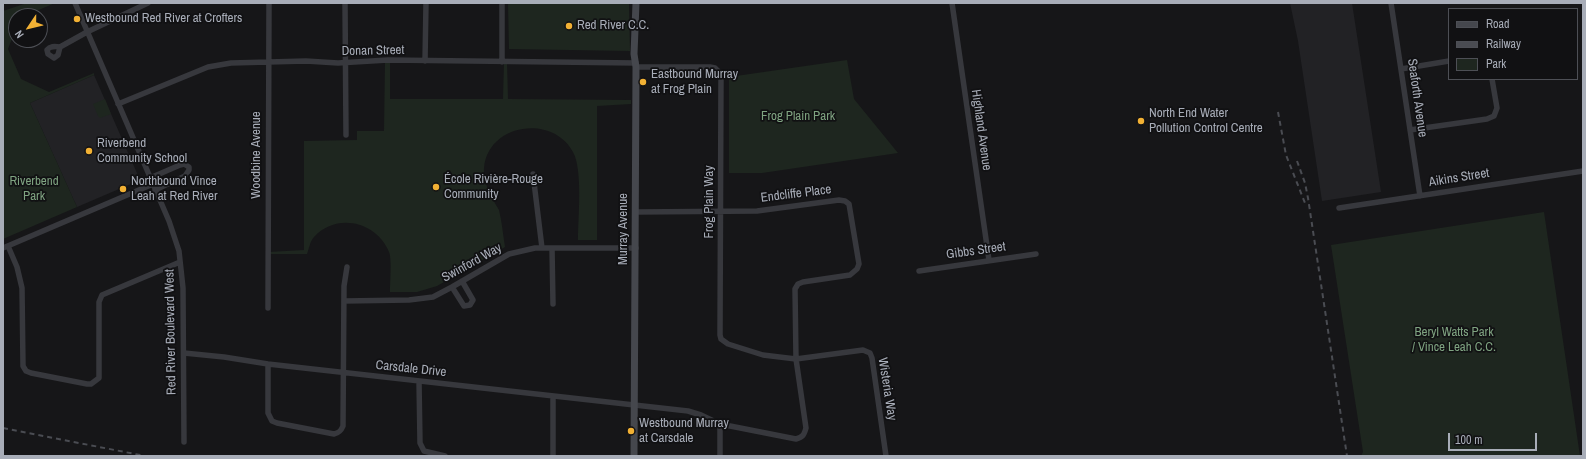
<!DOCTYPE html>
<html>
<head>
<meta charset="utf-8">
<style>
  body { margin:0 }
  #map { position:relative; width:1586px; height:459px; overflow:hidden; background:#161618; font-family:"Archivo Narrow",sans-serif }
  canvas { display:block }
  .frame { position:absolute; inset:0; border:4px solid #a8adb8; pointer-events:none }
  .legend { position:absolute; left:1448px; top:8px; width:130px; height:72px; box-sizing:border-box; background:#111113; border:1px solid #4d4f55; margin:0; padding:5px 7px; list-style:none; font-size:12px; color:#a8adb8 }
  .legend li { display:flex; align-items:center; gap:8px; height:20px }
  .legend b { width:20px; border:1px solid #4d4f55 }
  .north { position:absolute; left:8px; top:8px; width:40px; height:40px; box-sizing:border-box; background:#111113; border:1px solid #4d4f55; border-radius:50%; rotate:235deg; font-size:11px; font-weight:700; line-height:16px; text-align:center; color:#a8adb8 }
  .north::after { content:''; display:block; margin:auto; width:14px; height:18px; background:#f2b134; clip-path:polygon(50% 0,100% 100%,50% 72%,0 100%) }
  .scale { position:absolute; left:1448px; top:433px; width:89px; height:18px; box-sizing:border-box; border:2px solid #a8adb8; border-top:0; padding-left:5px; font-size:12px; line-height:14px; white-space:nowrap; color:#a8adb8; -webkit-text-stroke:3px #111113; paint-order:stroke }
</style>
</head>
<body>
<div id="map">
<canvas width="1586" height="459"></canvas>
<div class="frame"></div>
<ul class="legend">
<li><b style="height:5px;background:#45474d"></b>Road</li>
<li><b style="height:5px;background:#4a4c52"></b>Railway</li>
<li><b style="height:11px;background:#1e261f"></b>Park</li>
</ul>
<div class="north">N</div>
<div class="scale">100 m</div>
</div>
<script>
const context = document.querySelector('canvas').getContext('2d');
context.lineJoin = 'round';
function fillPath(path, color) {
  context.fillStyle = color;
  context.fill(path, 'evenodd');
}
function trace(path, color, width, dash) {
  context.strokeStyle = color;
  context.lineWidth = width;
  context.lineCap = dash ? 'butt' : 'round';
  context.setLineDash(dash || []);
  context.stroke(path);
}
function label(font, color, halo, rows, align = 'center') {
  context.font = font + ' "Archivo Narrow",sans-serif';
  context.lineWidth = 3.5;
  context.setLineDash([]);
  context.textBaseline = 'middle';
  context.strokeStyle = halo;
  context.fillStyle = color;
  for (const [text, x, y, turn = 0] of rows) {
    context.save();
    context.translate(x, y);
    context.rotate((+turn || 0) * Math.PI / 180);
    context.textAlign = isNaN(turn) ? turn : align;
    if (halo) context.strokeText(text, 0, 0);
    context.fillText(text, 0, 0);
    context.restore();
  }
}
const built = new Path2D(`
  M1290 3H1352L1381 192 1322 201 1298 41Z
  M94 75 140 180 77 207 30 103Z`);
const green = new Path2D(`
  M27 3H55L25 16H16V28L8 49 21 79 49 92 94 73V75L30 103 77 207 3 239V11Z
  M508 3H629L630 51 509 49Z
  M847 60 854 99 898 153 762 173H729V77Z
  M385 62H390V99H503L504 62H507L508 99 631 100V104L597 106V240H578C578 218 583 170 573 152 553 114 488 123 484 168 483 178 488 191 493 200 495 203 497 207 499 210 502 222 503 235 505 247L437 286 417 292H390C390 283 392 259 389 252 377 222 337 212 314 237 310 241 309 249 307 254H271L268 252 304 250V141L357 140V131H384Z
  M105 99 111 114 100 118 98 116 93 104Z
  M1544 212 1580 456H1361L1363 452 1331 245Z`);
const street = new Path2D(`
  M75 3 169 221 179 251 183 288 184 442
  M345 3 346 135
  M502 3V62
  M952 3 989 260
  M1391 3 1420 196
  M60 47C54 46 50 46 47 50L48 54 54 58 58 55 60 47 87 32 148 3
  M425 61 426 3
  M636 67H710L715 68 721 74 720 335 721 339 728 344 763 355 796 359 863 350 870 353 872 358 886 456
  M1401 69 1449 61
  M118 104 208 67 231 63 306 61 338 63 388 60 636 63
  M1410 130 1487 119 1494 116 1497 108 1492 79
  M533 174 542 248
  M150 178 180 165 184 164 189 167V170L185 176 155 190
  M1339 208 1583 171
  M8 246 17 267 22 288 23 366 26 371 31 373 87 384H91L99 378V302L102 295 180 262
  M3 248 153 184
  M552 248 553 304
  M919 271 1036 254
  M452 287 464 306 470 305 473 300 462 281
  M344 301 409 300 433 297 452 287 509 254 535 248H636
  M268 308 269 3
  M184 353 224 357 268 364 688 411 701 415 720 424 796 439C803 437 804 435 806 428L796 359 795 289 798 284 803 282 850 275 857 269 859 264 849 204 845 201 839 200 757 211 636 212
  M268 364V413L272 421 277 423 334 434C339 433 341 431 343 426L344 286 347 267
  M419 381 420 443 424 451 445 456
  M553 396V456
  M720 456V424`);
const secondary = new Path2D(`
  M634 456 636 67 634 54 636 3`);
const rail = new Path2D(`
  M1278 112 1286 155 1305 203
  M1297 161 1305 183 1308 198 1347 456
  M3 428 145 456`);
const markers = [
  [77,19,4,"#f2b134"],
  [569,26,4,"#f2b134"],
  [643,82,4,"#f2b134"],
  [1141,121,4,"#f2b134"],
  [89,151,4,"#f2b134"],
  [436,187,4,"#f2b134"],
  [123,189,4,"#f2b134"],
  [631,431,4,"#f2b134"]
];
const poiNames = [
  ["Westbound Red River at Crofters",85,19],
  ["Red River C.C.",577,26],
  ["Eastbound Murray",651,75],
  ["at Frog Plain",651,90],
  ["North End Water",1149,114],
  ["Pollution Control Centre",1149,129],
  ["Riverbend",97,144],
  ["Community School",97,159],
  ["École Rivière-Rouge",444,180],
  ["Community",444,195],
  ["Northbound Vince",131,182],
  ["Leah at Red River",131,197],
  ["Westbound Murray",639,424],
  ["at Carsdale",639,439]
];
const streetNames = [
  ["Donan Street",373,51,-1],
  ["Seaforth Avenue",1417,98,82],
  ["Highland Avenue",981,130,82],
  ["Woodbine Avenue",257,155,-90],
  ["Aikins Street",1459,178,-9],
  ["Endcliffe Place",796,194,-7],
  ["Frog Plain Way",710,202,-90],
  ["Murray Avenue",624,229,-90],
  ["Gibbs Street",976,251,-8],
  ["Swinford Way",472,263,-29],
  ["Red River Boulevard West",171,332,-91],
  ["Carsdale Drive",411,369,6],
  ["Wisteria Way",887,389,81]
];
const parkNames = [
  ["Frog Plain Park",798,117],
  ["Riverbend",34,182],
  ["Park",34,197],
  ["Beryl Watts Park",1454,333],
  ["/ Vince Leah C.C.",1454,348]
];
fillPath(built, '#222225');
fillPath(green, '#1e261f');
trace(street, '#37383d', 5.5);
trace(secondary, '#45474d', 7);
trace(rail, '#4a4c52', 2, [5, 4]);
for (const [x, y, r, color] of markers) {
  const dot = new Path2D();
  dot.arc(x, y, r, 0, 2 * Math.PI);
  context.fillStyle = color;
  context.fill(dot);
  trace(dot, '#111113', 1.5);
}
label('13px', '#a8adb8', '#111113', poiNames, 'left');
label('13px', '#a8adb8', '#111113', streetNames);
label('13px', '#7fa381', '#111113', parkNames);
</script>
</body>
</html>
